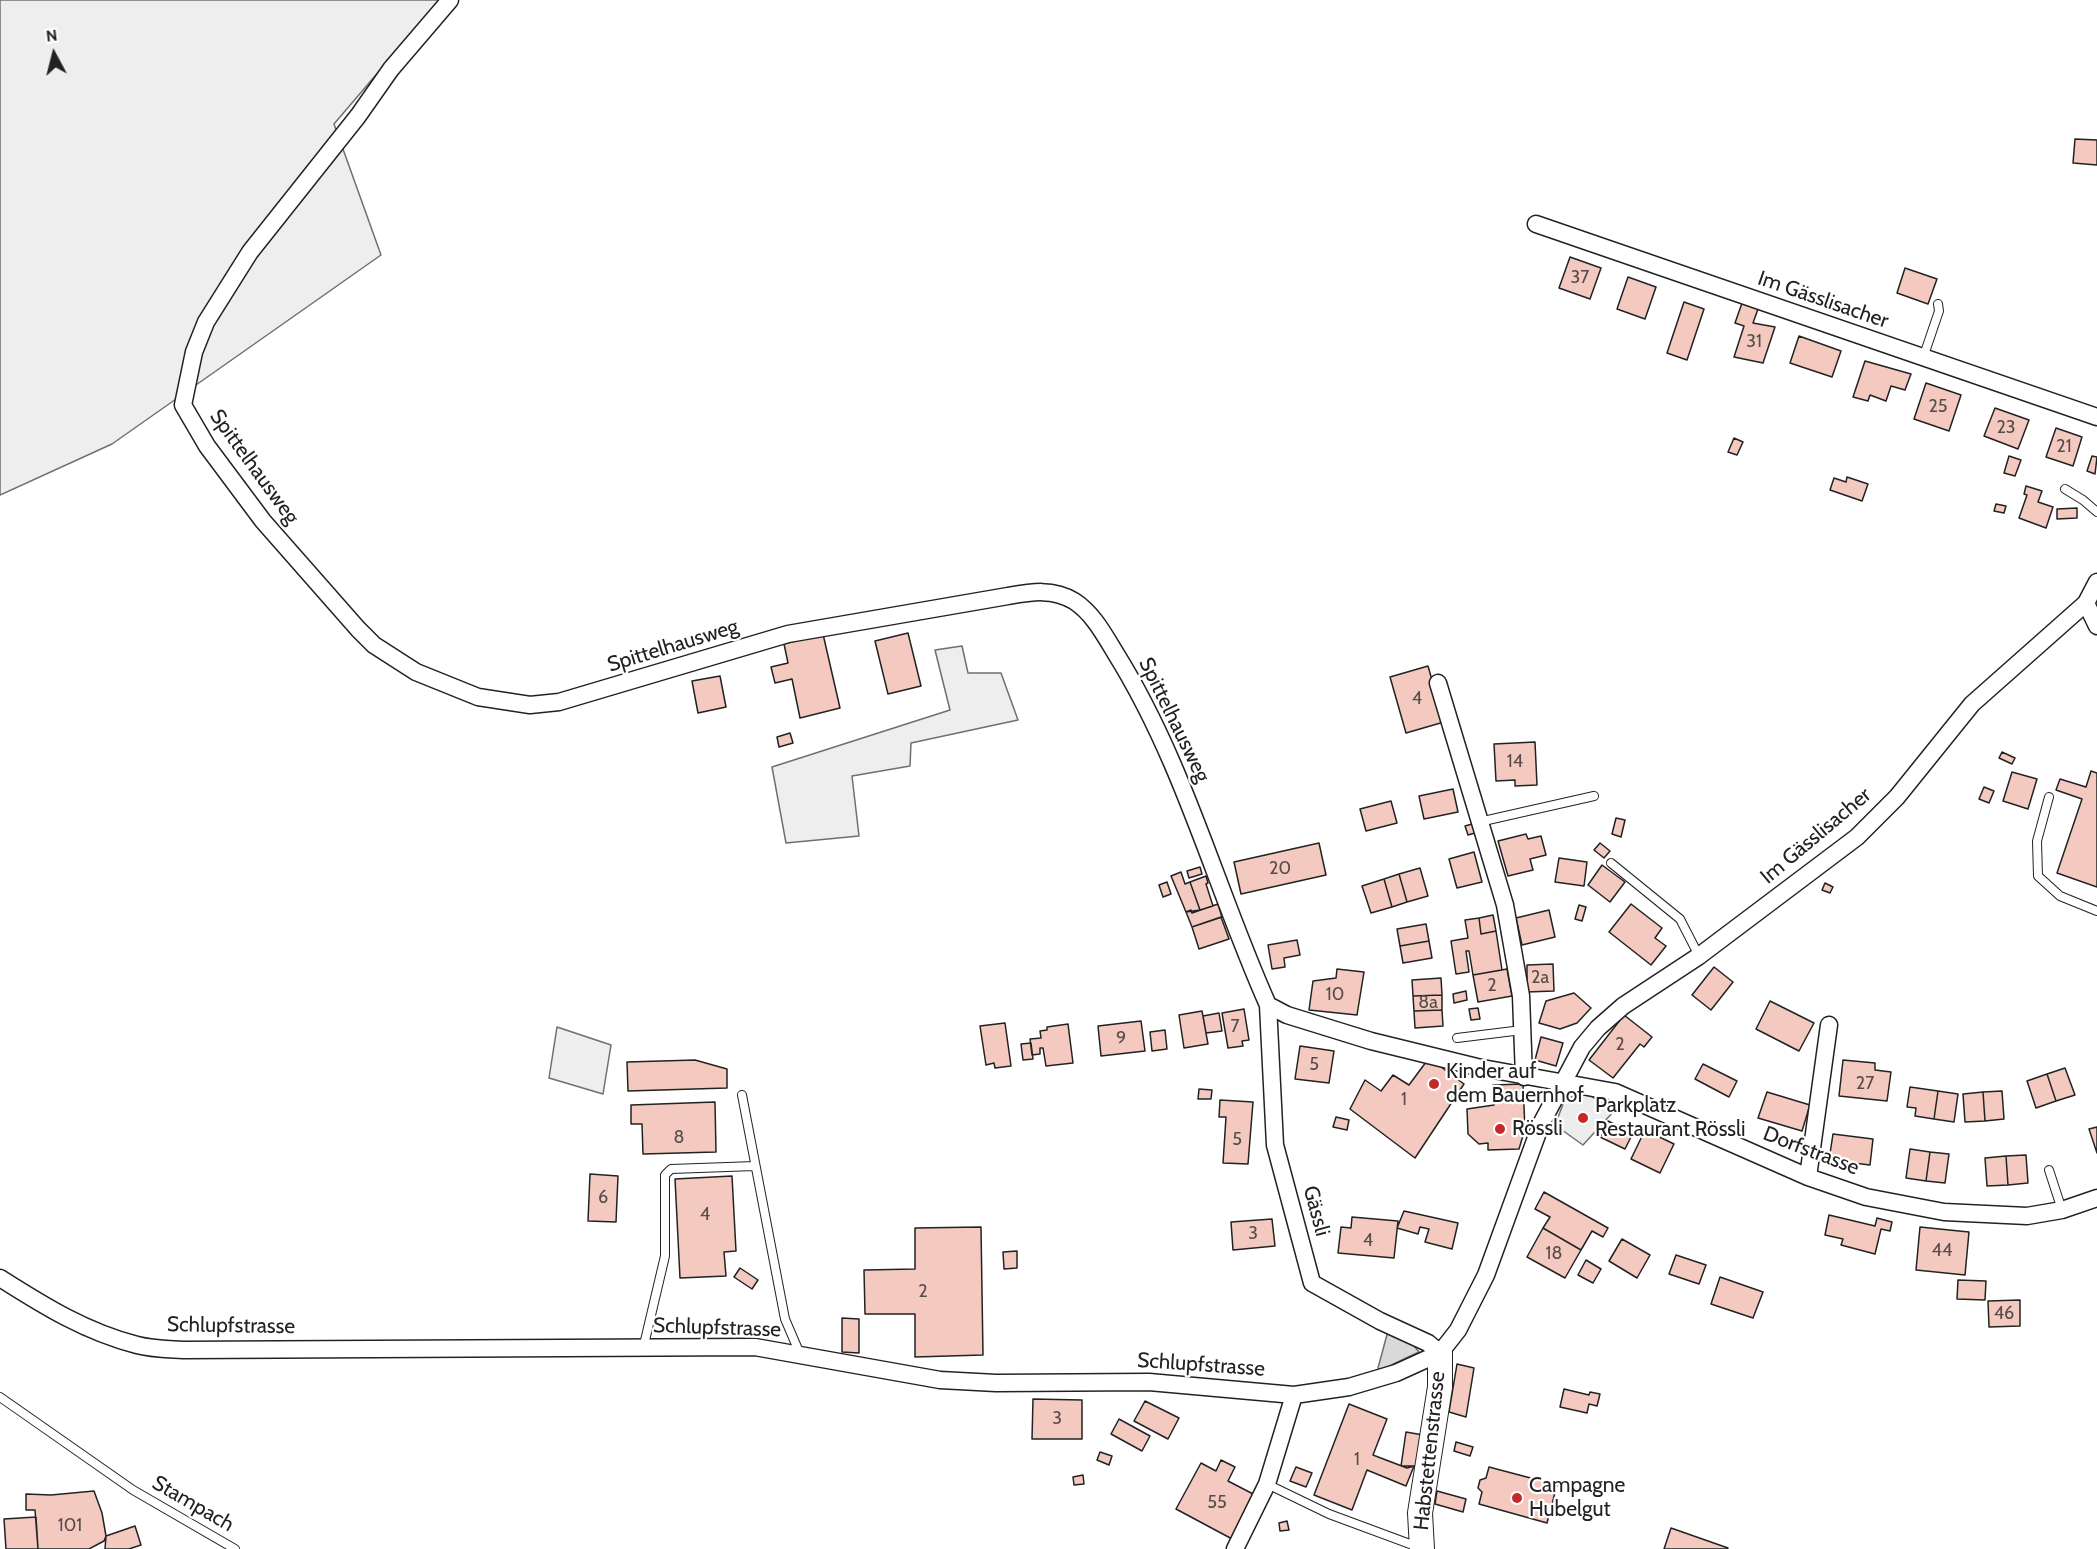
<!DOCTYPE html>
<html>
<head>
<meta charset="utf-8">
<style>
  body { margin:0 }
  #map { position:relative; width:2097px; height:1549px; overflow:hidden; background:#fff; font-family:Cabin,sans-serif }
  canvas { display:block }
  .north { position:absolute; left:24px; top:24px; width:60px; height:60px; -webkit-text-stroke:4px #fff; paint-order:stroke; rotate:353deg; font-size:16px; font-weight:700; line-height:24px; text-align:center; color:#222 }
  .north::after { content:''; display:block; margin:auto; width:21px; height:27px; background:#222; clip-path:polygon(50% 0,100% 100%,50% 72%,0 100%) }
</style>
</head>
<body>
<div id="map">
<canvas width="2097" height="1549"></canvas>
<div class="north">N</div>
</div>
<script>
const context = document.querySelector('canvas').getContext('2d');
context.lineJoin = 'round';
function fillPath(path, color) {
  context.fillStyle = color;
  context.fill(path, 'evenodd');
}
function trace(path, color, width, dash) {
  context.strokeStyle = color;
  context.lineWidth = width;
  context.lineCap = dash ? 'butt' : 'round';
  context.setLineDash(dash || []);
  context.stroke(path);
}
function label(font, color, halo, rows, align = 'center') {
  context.font = font + ' Cabin,sans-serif';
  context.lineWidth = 4.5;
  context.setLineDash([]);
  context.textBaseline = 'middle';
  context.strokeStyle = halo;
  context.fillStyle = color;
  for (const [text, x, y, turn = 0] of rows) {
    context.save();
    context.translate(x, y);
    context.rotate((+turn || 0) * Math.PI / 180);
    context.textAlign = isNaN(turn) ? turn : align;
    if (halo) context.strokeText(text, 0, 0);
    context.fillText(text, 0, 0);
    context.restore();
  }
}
const green = new Path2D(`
  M0 0H440L334 124 381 255 112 444 0 495Z
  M962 646 968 673H1001L1018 720 911 743 910 766 852 776 859 836 786 843 772 767 950 710 935 650Z
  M557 1027 611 1045 603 1094 549 1078Z`);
const parking = new Path2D(`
  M1585 1092 1614 1111 1583 1145 1555 1125 1565 1099Z`);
const water = new Path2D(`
  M1389 1327 1405 1335 1419 1352 1381 1370 1378 1368Z`);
const building = new Path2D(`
  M2075 139 2097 140V165L2073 163Z
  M1570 257 1601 268 1590 299 1559 288Z
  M1905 268 1937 279 1928 304 1897 293Z
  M1628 277 1656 287 1645 319 1617 309Z
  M1684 302 1704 309 1687 360 1667 353Z
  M1742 303 1758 309 1753 323 1775 327 1763 363 1734 357 1744 326 1735 323Z
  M1799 336 1841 351 1832 377 1790 363Z
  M1865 361 1911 374 1905 390 1891 386 1886 401 1870 395 1868 401 1853 397Z
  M1926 383 1961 395 1949 431 1914 419Z
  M1995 408 2029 420 2018 449 1984 436Z
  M2056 428 2082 437 2073 466 2046 457Z
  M1734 438 1743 442 1737 455 1728 452Z
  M2009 456 2021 460 2015 476 2004 473Z
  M2092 456 2097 457 2095 474 2087 471Z
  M1847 477 1868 484 1862 501 1830 490 1834 478 1846 482Z
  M2026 486 2042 491 2038 502 2053 507 2046 528 2019 518 2027 495 2024 494Z
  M1996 504 2006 506 2004 513 1994 511Z
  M2077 508V518L2057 519V509Z
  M908 633 921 686 888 694 875 641Z
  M823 634 840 708 800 718 792 679 775 683 771 667 788 663 784 644Z
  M1428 666 1444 722 1406 733 1390 677Z
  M720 676 726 707 698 713 692 681Z
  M790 733 793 743 779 747 777 737Z
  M1535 742 1537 785 1515 786V780L1496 781 1494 744Z
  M2002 752 2015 758 2012 764 1999 758Z
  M2091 771 2097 773V887L2057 873 2082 799 2056 790 2060 779 2086 787Z
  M2012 772 2037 779 2028 809 2003 801Z
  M1984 787 1994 791 1989 803 1979 799Z
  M1453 789 1458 812 1424 819 1419 796Z
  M1391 801 1397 823 1366 831 1360 809Z
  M1616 818 1625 820 1621 837 1612 834Z
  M1472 824 1475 833 1468 835 1465 826Z
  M1526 834 1528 839 1541 836 1546 855 1530 859 1533 870 1508 876 1498 841Z
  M1319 843 1326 875 1241 894 1234 862Z
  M1600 843 1610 851 1604 858 1594 850Z
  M1474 852 1482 882 1457 888 1449 859Z
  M1559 858 1587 862 1584 886 1555 882Z
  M1602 865 1625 882 1610 902 1588 885Z
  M1200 867 1202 874 1189 878 1187 871Z
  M1420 868 1428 896 1407 902 1399 874Z
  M1181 872 1185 884 1190 882 1200 910 1186 912 1171 876Z
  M1399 874 1407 902 1392 907 1384 879Z
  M1206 876 1208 883 1206 884 1213 906 1200 910 1190 882Z
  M1384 879 1392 907 1371 913 1362 886Z
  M1167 882 1171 894 1163 897 1159 885Z
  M1825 883 1833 887 1830 893 1822 890Z
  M1218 904 1222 917 1192 927 1186 912 1191 910 1192 913Z
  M1631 904 1662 928 1655 938 1666 946 1651 965 1609 932Z
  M1579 905 1586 907 1582 921 1575 919Z
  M1549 910 1555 937 1522 945 1516 918Z
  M1493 915 1496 931 1481 934 1479 918Z
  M1221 917 1229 939 1199 949 1192 927Z
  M1479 918 1481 934 1496 931 1502 970 1473 975 1469 951H1466L1469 972 1456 974 1451 941 1468 938 1465 920Z
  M1426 924 1429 941 1400 946 1397 929Z
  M1297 940 1300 955 1284 958 1285 967 1272 969 1268 945Z
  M1429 941 1432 958 1403 963 1400 946Z
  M1553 964 1554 991 1527 992V965Z
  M1714 967 1733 982 1711 1010 1692 995Z
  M1337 969 1364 972 1357 1015 1309 1010 1313 981 1336 978Z
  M1507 969 1512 996 1478 1002 1473 975Z
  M1441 978 1442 995 1413 996 1412 980Z
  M1466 991 1467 1000 1454 1003 1453 994Z
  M1574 993 1591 1008 1577 1023 1560 1029 1539 1023 1546 1001Z
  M1442 995V1010L1414 1011 1413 996Z
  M1770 1001 1814 1023 1799 1051 1756 1029Z
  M1478 1008 1480 1019 1471 1020 1469 1009Z
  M1244 1009 1249 1040 1242 1041 1243 1046 1228 1048 1222 1013Z
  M1442 1010 1443 1026 1415 1028 1414 1011Z
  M1202 1011 1208 1044 1184 1048 1179 1015Z
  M1219 1013 1222 1031 1206 1033 1203 1016Z
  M1624 1015 1652 1037 1644 1047 1640 1044 1613 1078 1589 1060Z
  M1141 1021 1145 1051 1101 1056 1098 1026Z
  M1005 1023 1011 1066 995 1068 994 1063 986 1065 980 1026Z
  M1068 1024 1073 1063 1046 1066 1043 1048H1040V1054L1032 1055 1030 1039 1041 1038 1040 1031 1047 1030V1027Z
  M1165 1030 1167 1049 1152 1051 1150 1032Z
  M1541 1037 1563 1043 1556 1066 1535 1060Z
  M1031 1043 1033 1059 1023 1060 1021 1044Z
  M1300 1046 1334 1051 1329 1083 1295 1079Z
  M1429 1058 1464 1084 1415 1158 1350 1109 1365 1080 1381 1091 1393 1075 1409 1085Z
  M695 1060 727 1069V1088L628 1091 627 1062Z
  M1843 1060 1875 1063V1070L1891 1072 1887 1101 1839 1096Z
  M1703 1064 1737 1081 1729 1097 1695 1079Z
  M2065 1068 2075 1095 2056 1101 2047 1074Z
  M2047 1074 2056 1101 2036 1108 2027 1081Z
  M1523 1084 1525 1129 1519 1149 1488 1150V1143L1479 1144 1468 1134 1467 1109 1494 1105 1493 1085Z
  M1910 1087 1938 1091 1934 1119 1915 1116 1916 1108 1907 1107Z
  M1199 1089 1212 1090 1211 1099H1198Z
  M1938 1091 1958 1094 1954 1122 1934 1119Z
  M2002 1091 2004 1119 1985 1121 1983 1092Z
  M1767 1092 1810 1105 1802 1131 1758 1118Z
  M1983 1092 1985 1121 1965 1122 1963 1094Z
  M1220 1100 1253 1102 1248 1164 1223 1163 1226 1117H1219Z
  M715 1102 716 1152 643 1154 642 1124H631V1105Z
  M1336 1117 1349 1120 1347 1130 1333 1127Z
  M1608 1121 1633 1133 1625 1149 1600 1137Z
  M2097 1127V1153L2089 1129Z
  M1645 1130 1674 1144 1660 1173 1631 1159Z
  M1833 1134 1873 1139 1870 1165 1829 1160Z
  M1910 1149 1930 1152 1926 1181 1906 1178Z
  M1930 1152 1949 1154 1945 1183 1926 1181Z
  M2026 1155 2028 1183 2008 1185 2006 1156Z
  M2006 1156 2008 1185 1987 1186 1985 1158Z
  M590 1174 618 1176 616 1222 588 1221Z
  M732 1176 736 1251 724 1252 726 1276 680 1278 675 1179Z
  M1544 1192 1608 1228 1603 1237 1592 1231 1581 1250 1543 1228 1550 1217 1535 1209Z
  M1404 1211 1458 1223 1452 1249 1425 1242 1429 1229 1420 1227 1418 1234 1397 1228Z
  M1829 1215 1875 1226 1877 1218 1892 1222 1890 1231 1881 1229 1875 1254 1841 1245 1843 1239 1825 1235Z
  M1352 1217 1398 1221 1394 1258 1338 1253 1341 1227 1351 1228Z
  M1272 1219 1275 1246 1233 1250 1231 1222Z
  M981 1227 983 1355 915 1357V1314H865L864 1270 915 1269V1228Z
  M1920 1227 1969 1232 1965 1275 1916 1270Z
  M1543 1228 1581 1250 1565 1278 1527 1257Z
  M1622 1239 1650 1255 1637 1278 1609 1261Z
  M1017 1251V1268L1004 1269 1003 1252Z
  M1676 1255 1706 1265 1699 1284 1669 1274Z
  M1586 1260 1601 1269 1593 1283 1578 1275Z
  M740 1268 758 1280 752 1289 734 1277Z
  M1720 1277 1763 1292 1753 1318 1711 1304Z
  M1958 1280 1986 1281 1985 1300 1957 1299Z
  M2020 1300V1326L1989 1327 1988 1301Z
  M842 1318 859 1319V1353L842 1352Z
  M1457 1364 1474 1368 1466 1417 1449 1412Z
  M1564 1389 1589 1395 1590 1392 1600 1394 1597 1406 1589 1404 1587 1413 1560 1407Z
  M1033 1399 1082 1400V1439H1032Z
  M1145 1401 1179 1418 1168 1439 1134 1421Z
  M1349 1404 1387 1419 1373 1455 1407 1468 1414 1466 1406 1486 1367 1470 1352 1510 1314 1495Z
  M1119 1419 1150 1436 1142 1451 1111 1434Z
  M1406 1432 1423 1435 1419 1466H1401Z
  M1456 1442 1473 1447 1470 1456 1454 1451Z
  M1100 1452 1112 1456 1109 1465 1097 1460Z
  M1221 1460 1235 1467 1228 1481 1257 1496 1234 1540 1176 1509 1201 1463 1216 1471Z
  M1296 1467 1312 1473 1306 1487 1290 1481Z
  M1489 1467 1557 1485 1547 1523 1479 1504 1482 1492 1478 1488 1480 1480 1486 1478Z
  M1083 1475 1084 1484 1074 1485 1073 1477Z
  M94 1491 102 1513 106 1536 104 1541 89 1549H38L35 1510H26V1494L51 1495Z
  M1437 1491 1466 1499 1463 1512 1435 1504Z
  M36 1517 38 1549H6L4 1519Z
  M1287 1521 1289 1530 1280 1531 1279 1523Z
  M135 1526 141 1545 129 1549H105L106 1536Z
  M1671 1528 1728 1548 1727 1549H1664Z`);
const lane = new Path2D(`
  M1923 358 1939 311 1938 304
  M2065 489 2083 500 2097 512
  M2049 797 2037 841 2038 876 2060 896 2097 911
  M1479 822 1594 796
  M1611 863 1680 919 1699 956
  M1457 1038 1522 1030
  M742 1095 785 1319 800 1354
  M2049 1170 2062 1210
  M643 1349 665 1256V1175L671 1169 755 1166
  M0 1397 133 1490 235 1549
  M1267 1484 1329 1514 1418 1547`);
const street = new Path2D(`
  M450 0 391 69 358 116 250 252 206 322 194 352 183 405 207 446 263 521 358 629 374 645 416 672 478 697 530 705 559 702 788 634 1008 596C1031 592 1053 588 1074 601 1093 613 1105 636 1116 654 1184 763 1216 889 1268 1005L1287 1015 1371 1041 1477 1067 1615 1092 1808 1177 1866 1197 1944 1212 2027 1216 2062 1210 2097 1198
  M1536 224 2097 417
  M2086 603 2097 626
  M1438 683 1505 905 1521 996 1524 1077
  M1268 1005 1275 1145 1312 1283 1380 1321 1428 1343 1440 1353
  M1808 1177 1829 1025
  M0 1278C44 1306 86 1332 137 1345 152 1349 168 1349 183 1350L755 1347 940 1380 996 1383 1149 1382 1294 1395 1349 1387 1396 1373 1440 1353 1458 1330 1486 1275 1541 1124 1582 1047 1598 1028 1623 1006 1699 956 1857 837 1897 797 1972 704 2086 603 2097 582
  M1235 1549 1267 1484 1294 1395`);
const secondary = new Path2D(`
  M1422 1549 1420 1513 1440 1387V1353`);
const markers = [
  [1434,1084,6,"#c62828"],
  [1583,1118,6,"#c62828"],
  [1500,1129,6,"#c62828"],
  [1517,1498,6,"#c62828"]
];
const numberNames = [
  ["37",1580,278],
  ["31",1754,342],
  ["25",1938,407],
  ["23",2006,428],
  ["21",2064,447],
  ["4",1417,699],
  ["14",1515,762],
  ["20",1280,869],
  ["2a",1540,978],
  ["2",1492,986],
  ["10",1335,995],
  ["8a",1428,1003],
  ["7",1235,1027],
  ["9",1121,1039],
  ["2",1620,1045],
  ["5",1314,1065],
  ["27",1865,1084],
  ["1",1404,1100],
  ["8",679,1138],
  ["5",1237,1140],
  ["6",603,1198],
  ["4",705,1215],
  ["3",1253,1234],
  ["4",1368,1241],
  ["44",1942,1251],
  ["18",1554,1254],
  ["2",923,1292],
  ["46",2004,1314],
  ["3",1057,1419],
  ["1",1357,1460],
  ["55",1217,1503],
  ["101",70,1526]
];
const streetNames = [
  ["Im Gässlisacher",1823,300,19],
  ["Spittelhausweg",254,467,54],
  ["Spittelhausweg",673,646,-17],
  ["Spittelhausweg",1174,720,64],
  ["Im Gässlisacher",1816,836,-40],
  ["Dorfstrasse",1811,1151,21],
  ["Gässli",1316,1211,75],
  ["Schlupfstrasse",231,1326,1],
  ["Schlupfstrasse",717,1328,2],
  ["Schlupfstrasse",1201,1365,4],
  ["Habstettenstrasse",1430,1451,-84],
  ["Stampach",193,1504,30]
];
const poiNames = [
  ["Kinder auf",1446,1072],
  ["dem Bauernhof",1446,1096],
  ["Parkplatz",1595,1106],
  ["Restaurant Rössli",1595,1130],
  ["Rössli",1512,1129],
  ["Campagne",1529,1486],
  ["Hubelgut",1529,1510]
];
fillPath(green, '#eee');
trace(green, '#6f6f6f', 1.5);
fillPath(parking, '#ededed');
trace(parking, '#6f6f6f', 1.5);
fillPath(water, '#d9d9d9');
trace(water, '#6f6f6f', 1.5);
fillPath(building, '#f3c9c0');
trace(building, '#222', 1.5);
trace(lane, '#222', 10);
trace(street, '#222', 19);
trace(secondary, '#222', 26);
trace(lane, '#fff', 8);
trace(street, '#fff', 16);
trace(secondary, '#fff', 24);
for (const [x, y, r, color] of markers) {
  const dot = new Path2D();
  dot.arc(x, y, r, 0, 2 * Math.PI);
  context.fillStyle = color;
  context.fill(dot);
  trace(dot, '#fff', 2);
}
label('18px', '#564c4a', null, numberNames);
label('21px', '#222', '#fff', streetNames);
label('21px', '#222', '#fff', poiNames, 'left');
</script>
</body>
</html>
